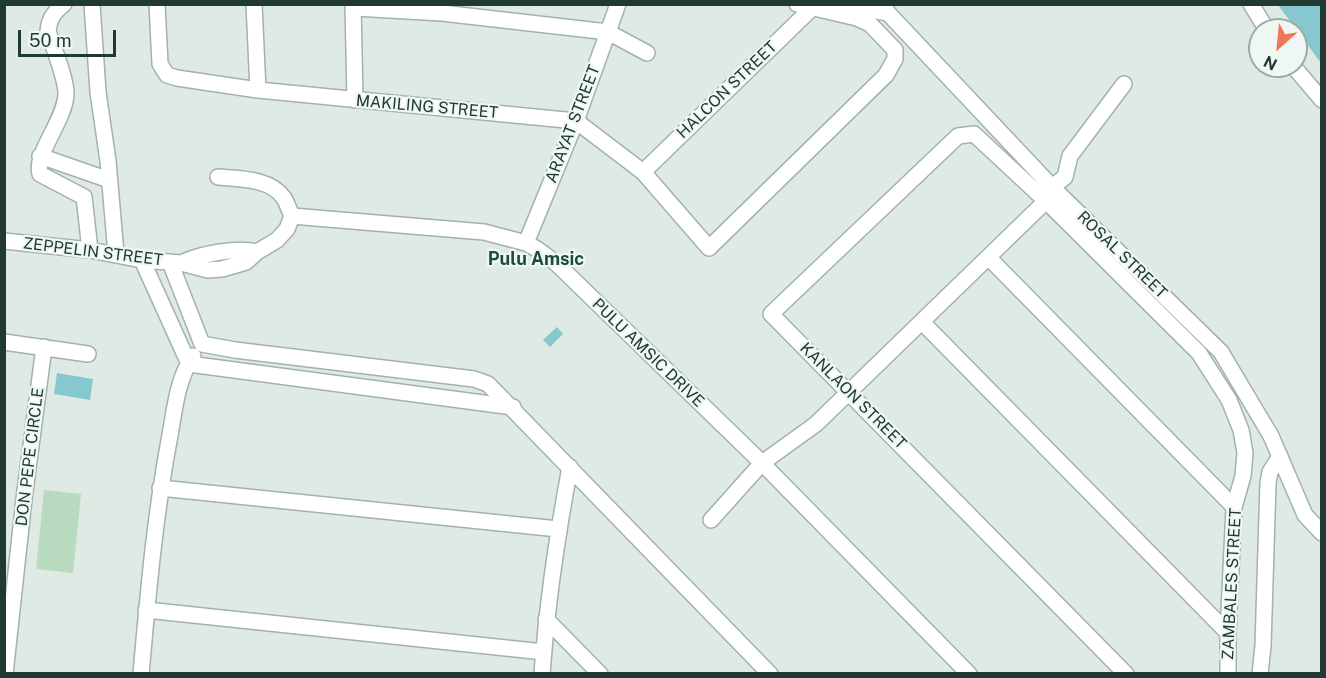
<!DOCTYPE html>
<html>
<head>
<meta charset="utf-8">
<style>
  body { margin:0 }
  #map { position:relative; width:1326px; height:678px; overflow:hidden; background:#dfeae5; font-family:"Public Sans",sans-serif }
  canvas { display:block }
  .frame { position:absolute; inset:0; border:6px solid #203a32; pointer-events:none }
  .north { position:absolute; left:1248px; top:18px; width:60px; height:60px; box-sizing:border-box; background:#eff7f3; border:2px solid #9caba6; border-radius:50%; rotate:207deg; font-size:16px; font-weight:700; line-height:24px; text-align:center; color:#203a32 }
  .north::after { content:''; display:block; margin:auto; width:21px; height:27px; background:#ef7758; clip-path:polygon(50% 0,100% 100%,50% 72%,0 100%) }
  .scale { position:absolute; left:18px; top:30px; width:98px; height:27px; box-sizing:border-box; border:3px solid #203a32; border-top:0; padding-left:8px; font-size:18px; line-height:21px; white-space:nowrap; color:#203a32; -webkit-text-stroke:4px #eff7f3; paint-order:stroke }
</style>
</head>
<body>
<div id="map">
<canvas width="1326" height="678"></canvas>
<div class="frame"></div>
<div class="north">N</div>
<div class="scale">50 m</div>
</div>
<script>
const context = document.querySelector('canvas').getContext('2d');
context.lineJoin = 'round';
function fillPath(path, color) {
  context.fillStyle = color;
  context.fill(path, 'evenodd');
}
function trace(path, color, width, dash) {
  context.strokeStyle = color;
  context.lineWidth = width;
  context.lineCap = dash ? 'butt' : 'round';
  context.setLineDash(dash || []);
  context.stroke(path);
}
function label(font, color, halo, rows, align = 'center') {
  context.font = font + ' "Public Sans",sans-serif';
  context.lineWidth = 4.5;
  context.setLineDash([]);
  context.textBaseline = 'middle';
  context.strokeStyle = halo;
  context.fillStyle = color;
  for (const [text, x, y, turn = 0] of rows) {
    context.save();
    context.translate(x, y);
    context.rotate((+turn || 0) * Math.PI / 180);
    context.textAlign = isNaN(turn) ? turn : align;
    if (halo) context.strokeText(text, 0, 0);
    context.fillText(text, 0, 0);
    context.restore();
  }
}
const green = new Path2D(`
  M44 490 81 494 73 573 36 569Z`);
const water = new Path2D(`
  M1278 5H1321V63Z
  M557 327 563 334 550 347 543 340Z
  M57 373 93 379 90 400 54 394Z`);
const minor = new Path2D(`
  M64 4C54 12 49 19 48 31 53 46 67 81 66 95 64 122 34 154 40 174L84 197 90 250
  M92 4 98 92 108 161 116 254
  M157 4 160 64 167 75 177 78 258 90 576 121 643 172 709 248 886 75 895 59V50L870 24 857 18 797 4
  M254 4 258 90
  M353 4 355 100
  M883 4 888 13 1052 187 1221 352 1271 436 1305 515 1322 533
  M1251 4 1267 30
  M842 5 888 13
  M354 8 442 13 608 32 647 53
  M1293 66 1322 100
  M40 156 109 180
  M643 172 811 9
  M218 177C240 179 270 178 284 198 287 203 289 210 292 216
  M1052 187 1065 177 1070 156 1124 84
  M4 241 90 250 142 260 181 263 208 270 222 269 246 262 257 252 277 240 287 229 292 216 484 232 526 243 537 249 556 263 762 463 969 674
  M526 243 576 121 618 4
  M989 258 1234 507
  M142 260 189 364 513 407
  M170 262 202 344 235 350 474 379 488 384 770 674
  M181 263C201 254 236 247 257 252
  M922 322 1228 633
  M4 342 88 354
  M160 488 558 529
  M711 520 762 463 816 424 1046 201
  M146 610 544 652
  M546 619 600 674
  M5 674 24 499 44 347
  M141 674C148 594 155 514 170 435 175 408 177 380 193 356
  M542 674C547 604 557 536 570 467
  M1126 674 771 314 958 136 974 134 1046 201 1199 353 1229 400 1241 430 1245 453 1243 476 1234 507 1228 633V674
  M1260 674 1263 646 1268 483 1270 472 1280 456`);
const streetNames = [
  ["HALCON STREET",727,90,-44],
  ["MAKILING STREET",427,107,5],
  ["ARAYAT STREET",573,124,-69],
  ["ZEPPELIN STREET",93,252,7],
  ["ROSAL STREET",1122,255,44],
  ["PULU AMSIC DRIVE",648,353,44],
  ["KANLAON STREET",853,396,45],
  ["DON PEPE CIRCLE",30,457,-83],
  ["ZAMBALES STREET",1232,584,-87]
];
const neighbourhoodNames = [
  ["Pulu Amsic",536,259]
];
fillPath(green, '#b8dbc0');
fillPath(water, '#87c7cf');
trace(minor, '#a2b2ac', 18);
trace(minor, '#fff', 15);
label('16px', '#203a32', '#eff7f3', streetNames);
label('bold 18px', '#1d4b3e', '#eff7f3', neighbourhoodNames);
</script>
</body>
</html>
